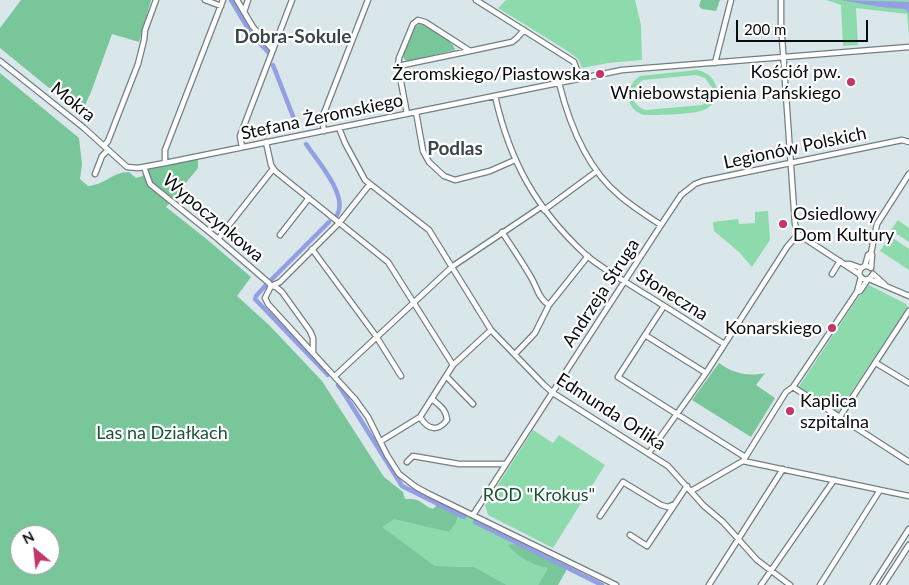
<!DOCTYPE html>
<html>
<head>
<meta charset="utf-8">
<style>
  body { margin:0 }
  #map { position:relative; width:909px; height:585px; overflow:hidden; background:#dae7ea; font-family:Lato,sans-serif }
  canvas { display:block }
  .north { position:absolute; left:10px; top:525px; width:50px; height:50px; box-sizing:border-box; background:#fff; border:1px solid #9c9e9e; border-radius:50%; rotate:332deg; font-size:14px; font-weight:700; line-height:20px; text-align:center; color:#080c0d }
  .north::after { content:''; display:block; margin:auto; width:18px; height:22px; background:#c23668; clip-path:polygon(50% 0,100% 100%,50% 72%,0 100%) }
  .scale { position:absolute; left:736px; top:20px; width:132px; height:22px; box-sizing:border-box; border:2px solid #080c0d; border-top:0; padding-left:6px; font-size:15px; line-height:18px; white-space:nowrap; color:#080c0d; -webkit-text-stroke:4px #fff; paint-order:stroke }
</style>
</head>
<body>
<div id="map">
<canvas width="909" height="585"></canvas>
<div class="north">N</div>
<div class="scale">200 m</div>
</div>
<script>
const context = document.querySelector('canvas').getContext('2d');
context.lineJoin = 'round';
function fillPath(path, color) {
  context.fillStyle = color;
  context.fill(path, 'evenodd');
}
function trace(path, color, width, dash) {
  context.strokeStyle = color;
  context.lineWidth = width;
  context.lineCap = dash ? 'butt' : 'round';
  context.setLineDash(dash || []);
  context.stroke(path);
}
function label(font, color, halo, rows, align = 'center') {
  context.font = font + ' Lato,sans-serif';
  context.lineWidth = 4.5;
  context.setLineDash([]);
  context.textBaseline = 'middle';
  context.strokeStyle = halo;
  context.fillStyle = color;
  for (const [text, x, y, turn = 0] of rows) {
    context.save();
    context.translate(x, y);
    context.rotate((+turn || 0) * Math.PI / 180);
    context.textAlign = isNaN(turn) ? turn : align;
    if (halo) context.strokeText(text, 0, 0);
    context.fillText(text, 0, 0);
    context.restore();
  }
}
const green = new Path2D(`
  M506 0H635L641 25 642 60 608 63 582 68 578 59 566 50 498 8Z
  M826 0H909V36L907 14 856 8 858 45 843 46 841 5Z
  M697 70C717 73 726 99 706 109 695 115 657 115 644 115 624 109 624 86 640 76ZM696 75 705 78 712 88 711 97 702 105 646 110C630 105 629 89 643 80Z
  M768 211 770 240 752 267 739 252 714 231 713 222 738 219 739 224 755 223V212Z
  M898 220 909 228V242L891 230Z
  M890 236 909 249V270L880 251Z
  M867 284 906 304 908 307 838 412 798 388Z
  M533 430 553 443 559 435 605 465 553 548 488 515 485 505Z
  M458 510 527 544 521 547 514 544 510 547C519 556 535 566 548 568L538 585H507L474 567 435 566 381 527 394 518 449 532 456 523Z`);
const forest = new Path2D(`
  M21 0H151L139 42 112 34 91 92 81 114 0 48V28Z
  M701 0H720L716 11 702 9 699 6Z
  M419 24C429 24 454 41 455 50L408 61 404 59 403 55 412 30Z
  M0 73 79 138 82 164 80 179 88 186C105 185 112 172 129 172L136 178 143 176 144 169 198 158V168L166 207 209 241 251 277 237 296 269 325 322 381 384 477 403 492 405 499C423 498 421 505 433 509L437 505 458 515 456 523 449 532 394 519 382 527 435 566 474 567 507 585H0ZM20 535H50V565H20Z
  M719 363C733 373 747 377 765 373L756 385 775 398 751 437 692 400Z
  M514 544 528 547 567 566 566 571 558 585H538L548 568C534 566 516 556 508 545Z`);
const water = new Path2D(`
  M840 0 909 2V13L905 9 881 7Z`);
const canal = new Path2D(`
  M231 0 252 35 268 52
  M273 65 296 124
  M306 144C316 159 349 196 337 215
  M271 280 329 222
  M266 285 256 296 255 299 328 375
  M338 385 345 395 402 486 464 517
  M475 522 602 585`);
const minor = new Path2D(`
  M205 0 221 6
  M237 0 253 27 273 50
  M476 0 574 62 580 78
  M781 0V23L795 224 798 234 859 274
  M244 12 248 0
  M0 61 84 128 127 167 138 168 165 163 622 70 909 47
  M715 63 731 0
  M398 66 470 51
  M559 83C569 123 587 169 620 196 633 207 647 216 661 225
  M495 96C510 162 536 209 586 255 601 268 623 280 640 291 668 308 696 326 724 344
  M416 112 423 151 429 162 444 176 455 180 490 171 515 160
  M407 114 398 66 399 58 413 24 418 20 425 22 470 51 512 42 517 38 524 30
  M339 128 345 143 365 180 429 230 491 330 544 385 553 393 668 466 704 506 723 522 757 560 790 585
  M324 131 322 118 368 0
  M266 142 271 165 275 171 388 262 453 365
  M104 146 108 141 138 64 144 40 145 30 156 0
  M242 147 240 136 292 0
  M165 163V150L223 0
  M144 167 150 184 218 239 269 283 271 286 265 298 268 304 355 399 368 417 387 455 399 474 416 487 429 494 616 585
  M95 174 102 156 108 150
  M544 210 597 171
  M502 232C512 247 523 263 532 279 537 288 539 299 549 305
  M280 235 309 198
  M218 239 273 169
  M312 249 376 336 401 376
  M871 253 872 255 871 268
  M846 264H850L861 268
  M865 266 868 255 871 253 877 224 909 174
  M871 268C868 265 863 265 860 270L859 274C861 279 866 281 870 278L873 274
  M832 274 840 261
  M873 274 885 285
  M869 279 909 296
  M271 286 280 282 339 223 370 184
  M272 286 276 287 282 292 310 331 313 338V352
  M857 292 861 277
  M664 306 645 335 706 373
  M645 335 618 377 745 457
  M515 354 535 333 549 305 588 256
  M876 363 909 383
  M335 376 453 266 541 207
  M446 376 473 404
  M793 387 909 462
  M420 417C428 430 438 432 447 420 446 409 440 406 432 399
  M839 418 909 311
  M381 441 420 417 453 365 491 330
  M649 453 706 373 787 247 798 234
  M743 461 909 496
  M407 462 413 456 459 464H506
  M691 491 743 461 786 392 793 387 857 292 860 291 868 279
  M473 515 661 225 681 195 695 184 703 181 902 140 909 142
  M600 516 623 482 661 505 668 507 675 504
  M630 535 647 546 687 486
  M709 585 783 469
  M761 585 834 480
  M820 585 880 490
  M873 585 909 529
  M883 585 909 545`);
const markers = [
  [600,74,5,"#c23668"],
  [851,82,5,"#c23668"],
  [783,224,5,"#c23668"],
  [832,328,5,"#c23668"],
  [790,411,5,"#c23668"]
];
const poiNames = [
  ["Kościół pw.",841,72],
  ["Wniebowstąpienia Pańskiego",841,93],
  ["Żeromskiego/Piastowska",590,74],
  ["Osiedlowy",793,214,"left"],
  ["Dom Kultury",793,235,"left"],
  ["Konarskiego",822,328],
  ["Kaplica",800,401,"left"],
  ["szpitalna",800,422,"left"]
];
const streetNames = [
  ["Mokra",73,102,39],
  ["Stefana Żeromskiego",322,117,-12],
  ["Legionów Polskich",795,148,-12],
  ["Wypoczynkowa",213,218,40],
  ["Andrzeja Struga",601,293,-57],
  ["Słoneczna",672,295,32],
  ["Edmunda Orlika",611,412,33]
];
const parkNames = [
  ["Las na Działkach",162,433],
  ["ROD \"Krokus\"",539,495]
];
const neighbourhoodNames = [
  ["Dobra-Sokule",293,37],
  ["Podlas",455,149]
];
fillPath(green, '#8ddaad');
fillPath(forest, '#79c69a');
fillPath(water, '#929fe4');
trace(canal, '#929fe4', 4.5);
trace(minor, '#737e81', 7);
trace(minor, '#fff', 4.5);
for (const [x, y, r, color] of markers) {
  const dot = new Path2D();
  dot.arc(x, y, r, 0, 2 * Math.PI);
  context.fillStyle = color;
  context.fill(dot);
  trace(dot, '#fff', 2);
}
label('18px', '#080c0d', '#fff', poiNames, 'right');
label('18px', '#080c0d', '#fff', streetNames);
label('18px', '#1a5437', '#fff', parkNames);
label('bold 19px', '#3c4648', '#fff', neighbourhoodNames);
</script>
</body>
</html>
